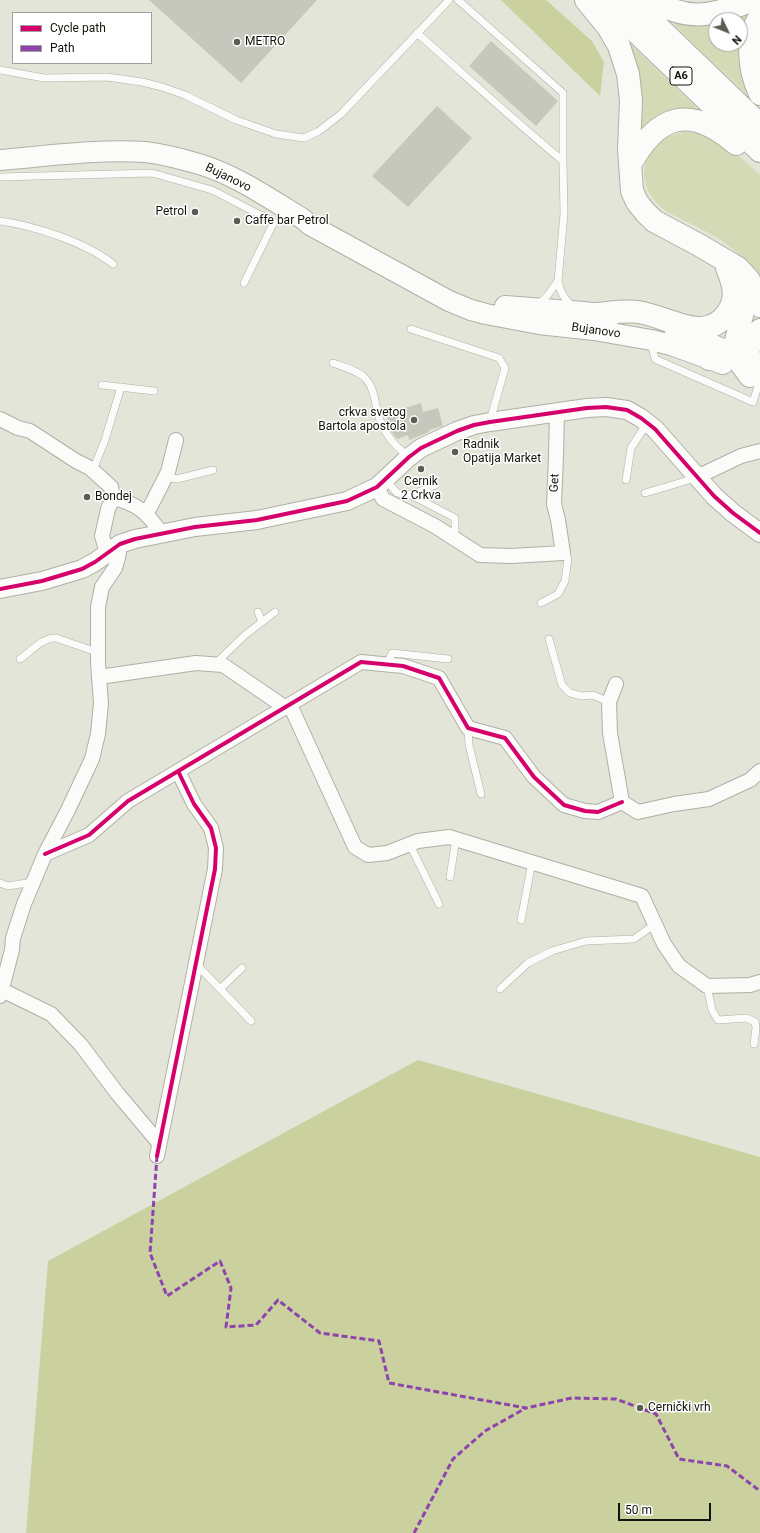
<!DOCTYPE html>
<html>
<head>
<meta charset="utf-8">
<style>
  body { margin:0 }
  #map { position:relative; width:760px; height:1533px; overflow:hidden; background:#e3e5d8; font-family:Roboto,sans-serif }
  canvas { display:block }
  .legend { position:absolute; left:12px; top:12px; width:140px; height:52px; box-sizing:border-box; background:#fff; border:1px solid #a0a19d; margin:0; padding:5px 7px; list-style:none; font-size:12px; color:#12130a }
  .legend li { display:flex; align-items:center; gap:8px; height:20px }
  .legend b { width:20px; border:1px solid #a0a19d }
  .north { position:absolute; left:708px; top:12px; width:40px; height:40px; box-sizing:border-box; background:#fff; border:1px solid #a0a19d; border-radius:50%; rotate:133deg; font-size:11px; font-weight:700; line-height:16px; text-align:center; color:#12130a }
  .north::after { content:''; display:block; margin:auto; width:14px; height:18px; background:#5b5c52; clip-path:polygon(50% 0,100% 100%,50% 72%,0 100%) }
  .scale { position:absolute; left:618px; top:1503px; width:93px; height:18px; box-sizing:border-box; border:2px solid #12130a; border-top:0; padding-left:5px; font-size:12px; line-height:14px; white-space:nowrap; color:#12130a; -webkit-text-stroke:3px #fff; paint-order:stroke }
</style>
</head>
<body>
<div id="map">
<canvas width="760" height="1533"></canvas>
<ul class="legend">
<li><b style="height:5px;background:#d6006c"></b>Cycle path</li>
<li><b style="height:5px;background:#8e44ad"></b>Path</li>
</ul>
<div class="north">N</div>
<div class="scale">50 m</div>
</div>
<script>
const context = document.querySelector('canvas').getContext('2d');
context.lineJoin = 'round';
function fillPath(path, color) {
  context.fillStyle = color;
  context.fill(path, 'evenodd');
}
function trace(path, color, width, dash) {
  context.strokeStyle = color;
  context.lineWidth = width;
  context.lineCap = dash ? 'butt' : 'round';
  context.setLineDash(dash || []);
  context.stroke(path);
}
function label(font, color, halo, rows, align = 'center') {
  context.font = font + ' Roboto,sans-serif';
  context.lineWidth = 3;
  context.setLineDash([]);
  context.textBaseline = 'middle';
  context.strokeStyle = halo;
  context.fillStyle = color;
  for (const [text, x, y, turn = 0] of rows) {
    context.save();
    context.translate(x, y);
    context.rotate((+turn || 0) * Math.PI / 180);
    context.textAlign = isNaN(turn) ? turn : align;
    if (halo) context.strokeText(text, 0, 0);
    context.fillText(text, 0, 0);
    context.restore();
  }
}
const green = new Path2D(`
  M757 7 749 96 700 50 667 17ZM716 20H740V44H716Z
  M627 41 701 112 662 116 648 123 637 133Z
  M683 132 699 133 731 149 760 175V279C749 265 736 250 721 240 703 229 684 221 666 211 640 193 635 160 663 140 669 136 676 134 683 132Z`);
const forest = new Path2D(`
  M501 0H546L592 41 604 62 600 96Z
  M418 1060 760 1157V1533H26L48 1261Z`);
const building = new Path2D(`
  M149 0H317L241 83Z
  M491 41 558 101 536 126 469 66Z
  M437 106 472 138 408 207 372 176Z
  M421 403 423 412 438 408 443 426 429 430V432L409 440 408 435 397 439 391 431 386 414Z`);
const service = new Path2D(`
  M458 0 563 93V161
  M417 33C466 76 513 120 563 161L564 214 558 281
  M0 70 44 78 107 77 142 82 162 87 185 95 236 120 276 134 304 138 319 131 341 114 449 0
  M0 177 152 173 212 190 274 222 244 283
  M0 221C35 226 85 242 113 264
  M538 305 547 296 558 281C560 292 564 298 572 306
  M411 329 499 358 505 368 490 421
  M651 342 655 359 753 402 760 380
  M333 363C341 366 358 371 364 377 374 386 375 402 378 414 383 432 393 445 408 456
  M102 385 154 391
  M93 470 105 440 121 387
  M165 477 177 479 213 470
  M386 480 397 493 411 495 455 518V539
  M626 480 631 448 647 423
  M645 493 679 483 697 477
  M411 495 435 485
  M541 603 558 594 565 581 568 558 563 553
  M258 612 262 622
  M549 639 562 685 570 693 582 696 593 695 609 702
  M20 659C30 652 43 637 56 638L97 652
  M215 664 245 635 275 612
  M387 665 392 653 448 659
  M468 728 469 745 481 794
  M410 845 439 904
  M450 877 456 839
  M0 883 8 886 33 882
  M521 920 532 862
  M196 964 251 1021
  M707 986 712 1010 718 1020 747 1018 755 1022 756 1028 754 1044
  M220 989 242 968
  M500 989 528 963 552 951 586 941 634 939 655 924`);
const minor = new Path2D(`
  M0 419 18 428 30 431 76 461 90 468 111 487 113 498 108 509 102 536 107 553
  M697 477 741 456 760 451
  M377 487 383 499 435 526 480 555 511 556 563 553 558 520 554 504 556 456 557 412
  M113 498C138 504 147 512 161 533
  M147 513 168 472 176 440
  M99 677 196 663 223 665 286 708
  M616 684 609 702 610 733 622 802 638 812 674 804 709 799 750 780 760 771
  M290 705 355 847 368 855 387 853 418 841 449 837 642 896 664 944 679 966 707 986 750 985 760 982
  M45 854 89 835 128 801 361 662 403 666 439 678 468 728 505 738 534 777 564 805 585 811 598 812 622 802
  M2 990 51 1014 81 1045 117 1093 159 1143
  M0 996 12 950 13 938 24 904 45 854 67 812 92 759 98 734 101 703 98 663V607L102 587 115 568 118 558 120 544
  M157 1156 215 869 216 848 211 828 194 804 178 771`);
const tertiary = new Path2D(`
  M0 589 42 581 82 569 95 562 120 544 135 539 195 527 257 520 347 501 377 487 409 457 421 448 457 431 474 425 490 422 587 408 606 407 627 410 641 418 655 429 714 496 733 513 760 533`);
const secondary = new Path2D(`
  M0 160C48 156 97 149 145 152 163 154 182 159 199 164 236 175 270 199 303 219L310 225 449 301 471 310 486 314 539 324 594 330 651 340 671 345 723 364
  M505 306 584 312 611 316
  M675 330C704 339 731 355 760 363`);
const motorway = new Path2D(`
  M586 0 608 27 619 46 628 74 631 100 629 149 632 191 637 202 645 212 654 221 699 245 738 268 749 280 760 306
  M603 0 760 151
  M630 0 760 125
  M652 0C689 23 715 15 753 0
  M760 16C745 40 749 70 760 94
  M630 165C658 113 691 105 736 144
  M742 292 744 307 734 349 741 364 750 376
  M595 314C609 313 625 310 638 312 668 316 706 346 728 312 738 297 733 283 727 268
  M709 359C715 358 720 360 725 359 741 356 754 345 760 330`);
const quiet = new Path2D(`
  M157 1156 150 1253 167 1296 220 1261 231 1288 226 1327 256 1325 278 1300 320 1333 379 1341 389 1383 526 1408 572 1398 616 1399 656 1414 679 1459 727 1466 760 1491
  M414 1533 453 1459 485 1431 526 1408`);
const cycleway = new Path2D(`
  M0 589 42 581 82 569 95 562 120 544 135 539 195 527 257 520 347 501 377 487 409 457 421 448 457 431 474 425 490 422 587 408 606 407 627 410 641 418 655 429 714 496 733 513 760 533
  M45 854 89 835 128 801 361 662 403 666 439 678 468 728 505 738 534 777 564 805 585 811 598 812 622 802
  M157 1156 215 869 216 848 211 828 194 804 178 771`);
const markers = [
  [237,42,4,"#5b5c52"],
  [195,212,4,"#5b5c52"],
  [237,221,4,"#5b5c52"],
  [414,420,4,"#5b5c52"],
  [455,452,4,"#5b5c52"],
  [421,469,4,"#5b5c52"],
  [87,497,4,"#5b5c52"],
  [640,1408,4,"#5b5c52"]
];
const shields = [
  [681,76,22]
];
const shieldNames = [
  ["A6",681,76]
];
const poiNames = [
  ["METRO",245,42],
  ["Petrol",187,212,"right"],
  ["Caffe bar Petrol",245,221],
  ["crkva svetog",406,413,"right"],
  ["Bartola apostola",406,427,"right"],
  ["Radnik",463,445],
  ["Opatija Market",463,459],
  ["Cernik",421,482,"center"],
  ["2 Crkva",421,496,"center"],
  ["Bondej",95,497],
  ["Cernički vrh",648,1408]
];
const streetNames = [
  ["Bujanovo",228,178,26],
  ["Bujanovo",596,331,8],
  ["Get",555,483,-87]
];
fillPath(green, '#d5dab6');
fillPath(forest, '#cad09e');
fillPath(building, '#c6c7bd');
trace(service, '#aeb0a5', 8);
trace(minor, '#aeb0a5', 16);
trace(tertiary, '#aeb0a5', 20);
trace(secondary, '#aeb0a5', 22);
trace(motorway, '#aeb0a5', 24);
trace(service, '#fbfbf9', 7);
trace(minor, '#fbfbf9', 14);
trace(tertiary, '#fbfbf9', 18);
trace(secondary, '#fbfbf9', 20);
trace(motorway, '#fbfbf9', 22);
trace(quiet, '#8e44ad', 3, [6, 3]);
trace(cycleway, '#d6006c', 4);
for (const [x, y, r, color] of markers) {
  const dot = new Path2D();
  dot.arc(x, y, r, 0, 2 * Math.PI);
  context.fillStyle = color;
  context.fill(dot);
  trace(dot, '#fff', 1.5);
}
for (const [x, y, w] of shields) {
  const box = new Path2D();
  box.roundRect(x - w / 2, y - 9, w, 18, 3);
  context.fillStyle = '#fff';
  context.fill(box);
  trace(box, '#12130a', 1);
}
label('bold 11px', '#12130a', null, shieldNames);
label('12px', '#12130a', '#fff', poiNames, 'left');
label('12px', '#12130a', '#fff', streetNames);
</script>
</body>
</html>
